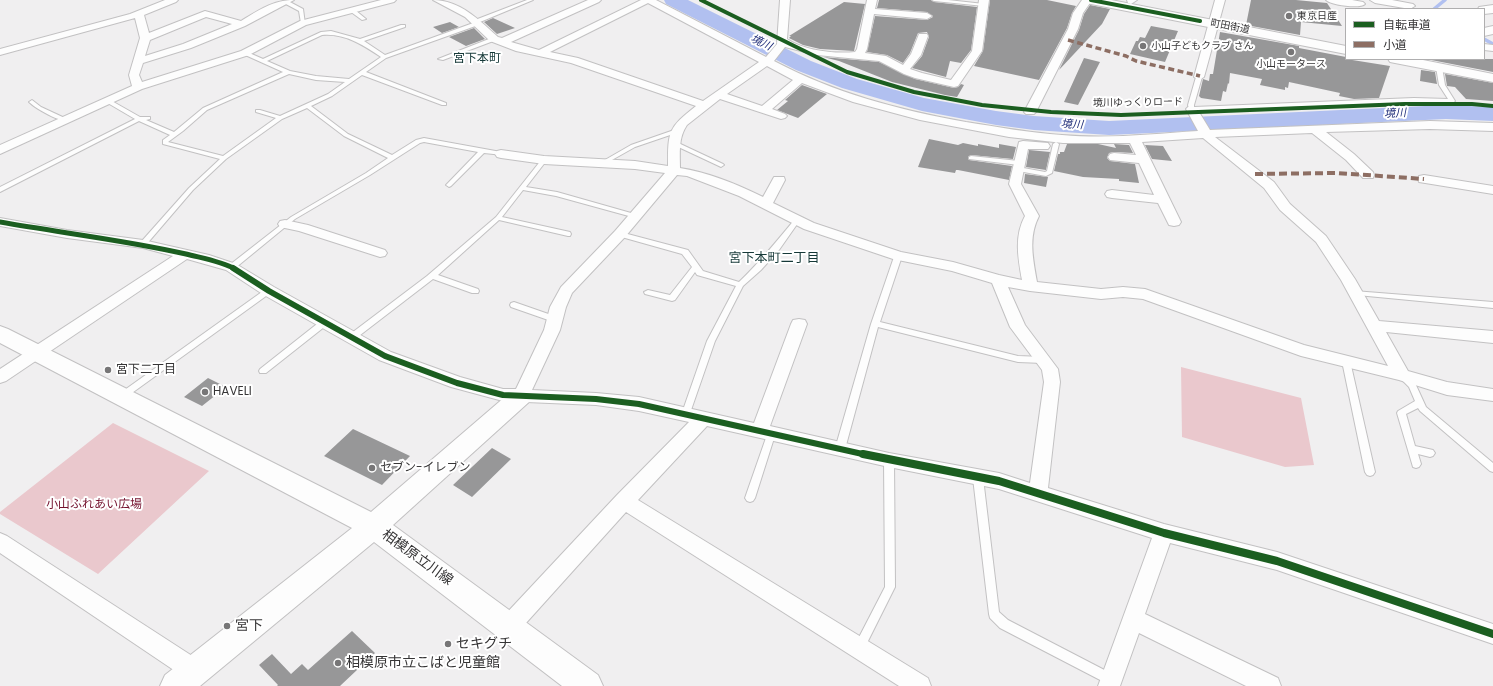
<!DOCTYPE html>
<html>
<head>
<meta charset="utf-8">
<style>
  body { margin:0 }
  #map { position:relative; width:1493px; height:686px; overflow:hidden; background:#f0eff0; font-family:Poppins,"Noto Sans JP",sans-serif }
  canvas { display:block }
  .legend { position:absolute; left:1345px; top:8px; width:140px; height:52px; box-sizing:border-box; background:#fff; border:1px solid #afaeaf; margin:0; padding:5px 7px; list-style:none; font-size:12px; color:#363536 }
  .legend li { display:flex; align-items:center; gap:8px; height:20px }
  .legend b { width:20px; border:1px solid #afaeaf }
</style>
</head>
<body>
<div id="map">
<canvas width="1493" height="686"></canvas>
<ul class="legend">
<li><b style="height:5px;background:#1b5e20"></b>自転車道</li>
<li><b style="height:5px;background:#8d6e63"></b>小道</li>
</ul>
</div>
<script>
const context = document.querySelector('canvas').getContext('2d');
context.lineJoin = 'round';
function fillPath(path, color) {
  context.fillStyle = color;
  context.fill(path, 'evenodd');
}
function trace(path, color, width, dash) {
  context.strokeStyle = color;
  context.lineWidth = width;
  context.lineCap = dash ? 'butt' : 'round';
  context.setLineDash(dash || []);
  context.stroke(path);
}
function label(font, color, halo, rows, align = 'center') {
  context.font = font + ' Poppins,"Noto Sans JP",sans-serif';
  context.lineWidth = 4;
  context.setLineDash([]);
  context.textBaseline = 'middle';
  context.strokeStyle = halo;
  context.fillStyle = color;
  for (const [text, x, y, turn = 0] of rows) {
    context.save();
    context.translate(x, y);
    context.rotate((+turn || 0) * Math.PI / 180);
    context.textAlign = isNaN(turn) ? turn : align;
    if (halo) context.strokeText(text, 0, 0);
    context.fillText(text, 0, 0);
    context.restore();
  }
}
const green = new Path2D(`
  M1181 367 1301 398 1314 465 1285 467 1182 437Z
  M113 423 209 471 98 574 0 514V512Z`);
const stream = new Path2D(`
  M1434 9 1445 0
  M1484 39 1493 44`);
const river = new Path2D(`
  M664 0H688L811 61 857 79 924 98 996 111 1034 116 1109 121 1446 105 1493 107V121L1446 119 1109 135 1034 130 996 125 922 111 842 88 796 70 666 4Z`);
const building = new Path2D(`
  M879 0H931L934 2 977 7 971 50 961 63 950 61 946 77 912 68 922 56 929 37 927 32 918 33 910 53 903 63 887 55 867 52 875 16 927 20 933 17 927 12 877 8Z
  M990 0H1047L1076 6 1072 13 1067 28 1039 80 974 66 983 51Z
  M1251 0H1296L1327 3 1342 26 1301 22 1300 35 1246 25Z
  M844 2 865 4 854 51 820 49 803 45 789 38 791 36H789Z
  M1090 5 1110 9 1102 24 1059 70 1079 30 1084 14Z
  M493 18 515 28 497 34 484 22Z
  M450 22 459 27 442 33 433 27Z
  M1151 26 1178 31 1165 62 1130 54 1136 41H1138L1140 37 1145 38Z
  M474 28 485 39 466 46 449 37Z
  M1220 32 1299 46V48L1346 57V59L1390 66 1379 98 1354 99 1339 96 1340 93 1289 82 1288 88 1285 87V90L1260 85 1262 79 1230 73 1229 84 1228 83 1226 92 1223 91 1221 101 1201 98 1199 96 1203 79 1209 81 1210 74H1213Z
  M823 57 879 62 915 79 954 88 958 87 961 84 964 85 957 97 945 95 892 82 839 61Z
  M1084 58 1100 62 1078 105 1064 102Z
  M1426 59H1493V72Z
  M1421 70 1435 72 1437 84 1420 81Z
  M1445 74 1493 83V101L1466 99 1455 87 1447 86Z
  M802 85 827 94 798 118 777 110 788 101 785 100Z
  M929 139 958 145 963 143 978 146V144L999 148V144L1016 147 1013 159 971 155 968 157 969 160 1012 166 1009 180 958 170H956L955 173 918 167Z
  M1067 144H1098L1116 148 1114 144 1129 145 1133 153 1114 152 1109 153 1107 158 1110 161 1135 164 1139 183 1119 181V179L1083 177 1054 171 1058 154H1060V152H1064Z
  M1145 145 1163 146 1172 161 1152 159Z
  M1029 150 1050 152 1046 170 1026 167Z
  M1025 174 1048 177 1046 187 1024 183Z
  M208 378 226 387 202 406 184 397Z
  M353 429 410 456 382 485 324 456Z
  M492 448 511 459 472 497 453 485Z
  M352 631 375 653 340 686H277L278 685 259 665 272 654 291 674 302 664 308 670Z`);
const lane = new Path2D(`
  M527 0H533L480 22 481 23V24L386 58 366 72 446 103V105H442L362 75 332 96 311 106 348 134 392 155 416 140 424 138 501 152 504 154 503 155 484 153 451 186 449 187 446 185 447 184 478 152 424 142 420 143 370 175 295 219 234 269H228L227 267 291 217 366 173 388 158 344 136 307 108 282 119 226 159 193 190 145 246H141L139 244 141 242 189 188 220 159 163 144V140L170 135 139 121 0 192V187L135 119 106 102V100H110L140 117H150V119L146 120 174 132 203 108 283 72 243 54V52H247L263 59 321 32 331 31 360 39 401 25H405V27L364 41 385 55 476 22 475 21V20ZM322 35C345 33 363 45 381 57L349 79 316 76 290 71 267 61ZM289 74 316 80 345 82 328 94 280 116 260 110H256V112L276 118 223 156 168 142 183 131 207 110Z
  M932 0H948L984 4 986 5 984 6 934 1Z
  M284 1H288L303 9 305 24 301 23 299 11 284 3Z
  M351 10H355L366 19 362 20 351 12Z
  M494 37 497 39 496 40 443 60 438 59Z
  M1439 65 1442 67 1445 85 1455 101 1454 102H1414L1192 111 1189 109 1188 105 1196 77 1199 75 1202 77 1194 105V107L1414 98 1448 99 1439 85 1436 67Z
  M32 100 41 107 69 120C62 124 35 108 29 102Z
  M677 129 679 130V132L635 147 603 165 601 166 598 164 631 145Z
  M674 141 723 164 724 165 721 167 719 166 672 144 671 143Z
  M1056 142 1059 144 1052 173 1046 176 1018 171 1015 169 1018 167 1045 172 1047 171 1053 144Z
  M971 156 1019 161 1022 163 1019 165 969 159V157Z
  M544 158 547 160 526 187 557 192 638 215 639 216 636 218 556 196 523 190 502 217 570 232 571 234 570 236H568L499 220 438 275 478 289 479 291 478 293H472L433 279 355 339H349L348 337 349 335 427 276 496 217 542 159Z
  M797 218 800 220 779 250 761 270 743 286 715 341 690 413 689 415H683L682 413 707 341 736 286 697 275 695 272 675 300 672 301 645 294 644 292 648 290 670 295 692 267 682 254 618 236 617 234 620 232 688 250 703 271 739 282C760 262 777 241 795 219Z
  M895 254H901L902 256 880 322 1018 356 1043 357 1047 360 1043 363 1018 362 878 327 845 449 843 452 840 453 837 452 835 449 871 324Z
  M266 289H272L273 291 125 398H119L118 396 119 394Z
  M1354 291 1493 302V308L1357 295 1353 293Z
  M514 302 557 317 558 319 554 322 511 307 510 305 511 303Z
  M325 319 329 322 328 324 266 373H260L259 371 260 369 322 320Z
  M1346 358 1350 361 1375 472 1373 475 1370 476 1367 475 1365 472 1342 361Z
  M1402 373 1405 374 1415 383 1426 407 1493 463V472L1490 471 1420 411 1418 408 1406 414 1415 446 1433 450 1435 453 1433 456 1430 457 1418 454 1421 464 1419 467 1416 468 1413 467 1397 413 1398 411 1415 401 1409 387 1398 376 1399 374Z
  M771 432 774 433 775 435 755 498 753 501 750 502 747 501 745 498 767 435 768 433Z
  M889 456 892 457 894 460 895 587 863 651 859 652 855 651 854 647 885 587 884 460 886 457Z
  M978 474 981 475 983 478 999 612 1008 620 1114 675 1116 679 1114 683 1110 685 1106 683 1000 628 990 618 989 614 973 478 975 475Z`);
const street = new Path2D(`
  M165 0H178L176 2 144 15 149 33 205 11 241 21C259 10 273 0 294 0L245 26 191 48 143 63 139 75 142 82 241 51 300 21 381 0H396L394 2 306 25 249 55 142 89 0 154V145L132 86 129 75 140 38 135 18 0 55V49L130 14ZM206 17 232 24 183 44 145 56 150 40Z
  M433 0C460 0 479 20 498 37L502 38 588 0H601L599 2 511 42 539 50 641 0H656L766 57 777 44 780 0H790L787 39C805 51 835 54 855 52L857 49 867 0H877L875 9 927 13 932 16 927 19 874 14 867 49 865 53 886 56 903 65 911 54 919 34H927L928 36 921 55 910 69 922 73 951 80 972 51 979 0H989L982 51 958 86 954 87 915 78 904 74 879 61 817 55 785 47 774 61C834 93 899 110 966 122 998 127 1030 133 1062 135 1108 139 1153 134 1198 131L1186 109 1188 107H1196L1210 130 1430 121 1493 123V131L1430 129 1326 132 1354 154 1373 172 1374 175 1373 178H1363L1346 160 1312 133 1215 137 1274 182 1290 204 1326 236 1355 279 1379 321 1493 331V343L1386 332 1408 371 1447 382 1493 389V401L1447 395 1399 380 1301 356 1143 299 1123 297 1101 299 1030 291 1008 287 1025 325 1058 369 1060 382 1048 488 1164 524 1277 552 1493 624V644L1277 570 1170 543 1145 614 1278 678 1281 686H1246L1139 633 1120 686H1098L1152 538 999 489 889 467 707 426 638 500 928 678 931 686H899L626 512 517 633 509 636 501 633 498 626 501 619 617 495 689 422 639 411 596 405 503 401 451 387 379 360 264 295 226 270 187 259 6 381 0 383V369L173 256 143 248 67 238 0 226V218L67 230 143 240 209 255 236 264 274 287 391 352 460 377 503 389H516L544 330 550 307 561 287 615 231 665 173 635 169 544 164 501 158 497 157 495 154 497 151 501 150 544 156 635 161 668 166C668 131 668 128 696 106L571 63 516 51 490 41 465 17ZM648 3 759 62 703 101 578 58 550 52ZM767 66 793 80 762 106 727 94ZM802 83 853 102 920 120 1009 137 1063 143H1130L1136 155 1114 153 1110 154 1108 157 1110 160 1139 163 1154 195 1112 190 1107 191 1105 194 1107 197 1112 198 1158 203 1169 225 1174 226 1179 225 1181 222 1142 142 1203 138 1264 188 1280 210 1316 242 1341 280 1388 366 1304 345 1145 289 1123 287 1101 289 1037 282C1033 259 1028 237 1039 216L1021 184 1028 149H1048L1050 146 1048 143 1023 141 1019 142 1009 184 1025 216C1014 236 1018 258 1022 280L999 275 953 262 901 252 814 223 773 203 785 180 784 177H774L763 197C739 185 707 172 680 168 680 153 678 138 687 125L720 99 781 119 785 118 787 116 785 114 772 109ZM677 175 687 176 739 196 804 229 893 259 952 271 992 283 1010 327 1042 370 1044 382 1030 483 999 473 889 453 770 426 807 324 805 320 799 319 793 320 791 324 754 423 639 397 596 393 532 390 560 330 566 307 572 293 625 237Z
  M1082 0H1092L1083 13 1078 29 1036 112 1034 114H1026L1024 112 1068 29 1073 13Z
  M1127 0H1137L1131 4 1128 3Z
  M1215 0H1225L1204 77 1199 80 1194 77Z
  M1326 0H1352L1363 2 1365 4C1360 9 1331 5 1326 0Z
  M1370 0H1392L1413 4 1415 6 1410 9 1375 3Z
  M1484 44 1493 45V51L1484 50Z
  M1424 175 1493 186V194L1419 182 1418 179 1419 176Z
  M285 220 308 225 385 250 387 253 385 256 380 257 299 231 280 227 278 224 280 221Z
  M0 533 7 536 203 663 206 671 203 679 195 682 187 679 0 553Z`);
const secondary = new Path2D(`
  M1493 5V13L1484 14V9H1478L1479 7Z
  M1493 26V34L1484 36V28Z
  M0 326 8 329 371 512 513 390 521 387 529 390 533 396 529 402 393 525 598 675 603 686H562L374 542 200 686H160L165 675 352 528 0 343Z`);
const primary = new Path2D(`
  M1085 0H1111L1346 46V54L1091 4 1086 3Z
  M1388 59H1418L1493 74V82L1395 63 1390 62Z`);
const quietFar1 = new Path2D(`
  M1068 40 1126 56 1136 61 1200 76`);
const quiet = new Path2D(`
  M1255 174 1337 173 1424 179`);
const cyclewayFar3 = new Path2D(`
  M701 0 847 72 914 92 982 105 1051 112 1121 115 1405 104H1472L1493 106
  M1091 0 1200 21`);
const cyclewayFar2 = new Path2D(`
  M0 222C62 233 125 240 186 254 201 258 221 261 235 269`);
const cyclewayFar1 = new Path2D(`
  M233 268 269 291 385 356 457 383 503 395 596 399 639 404 867 455`);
const cycleway = new Path2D(`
  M863 454 999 481 1164 533 1277 561 1493 634`);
const markers = [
  [1289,16,4,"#777677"],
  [1143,46,4,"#777677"],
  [1291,52,4,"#777677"],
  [108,370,4,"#777677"],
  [205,392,4,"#777677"],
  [372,468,4,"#777677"],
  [227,626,4,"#777677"],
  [448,644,4,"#777677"],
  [338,663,4,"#777677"]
];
const farPoinames = [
  ["東京日産",1297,16],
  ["小山子どもクラブ さん",1151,46],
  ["小山モータース",1291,64,"center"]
];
const farStreetnames = [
  ["町田街道",1230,27,11],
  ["境川ゆっくりロード",1138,103,-1]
];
const farWaternames = [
  ["境川",761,43,26],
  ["境川",1395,114,-3],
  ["境川",1072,125,4]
];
const farQuarternames = [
  ["宮下本町",477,59]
];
const poiNames = [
  ["宮下二丁目",116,370],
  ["HAVELI",213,392],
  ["セブン-イレブン",380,468]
];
const parkNames = [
  ["小山ふれあい広場",94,505]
];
const neighbourhoodNames = [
  ["宮下本町二丁目",774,259]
];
const nearStreetnames = [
  ["相模原立川線",417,558,36]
];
const nearPoinames = [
  ["宮下",235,626],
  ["セキグチ",456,644],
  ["相模原市立こばと児童館",346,663]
];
fillPath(green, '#eac8cd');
trace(stream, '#b1c0f0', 3.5);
fillPath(river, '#b1c0f0');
fillPath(building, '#979798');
trace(lane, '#c2c1c2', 2);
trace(street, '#c2c1c2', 2);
trace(secondary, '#c2c1c2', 2);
trace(primary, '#c2c1c2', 2);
fillPath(lane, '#fdfdfd');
fillPath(street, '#fdfdfd');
fillPath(secondary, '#fdfdfd');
fillPath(primary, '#fdfdfd');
trace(quietFar1, '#8d6e63', 3.5, [6, 3.5]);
trace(quiet, '#8d6e63', 4, [8, 4]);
trace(cyclewayFar3, '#1b5e20', 4);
trace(cyclewayFar2, '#1b5e20', 5);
trace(cyclewayFar1, '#1b5e20', 6);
trace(cycleway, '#1b5e20', 8);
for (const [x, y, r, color] of markers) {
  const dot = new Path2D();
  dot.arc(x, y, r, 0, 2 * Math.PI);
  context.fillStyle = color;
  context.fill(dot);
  trace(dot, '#fff', 1.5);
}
label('10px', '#363536', '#fff', farPoinames, 'left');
label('10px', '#363536', '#fff', farStreetnames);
label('italic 11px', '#1d2b77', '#fff', farWaternames);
label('12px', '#163938', '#fff', farQuarternames);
label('12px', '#363536', '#fff', poiNames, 'left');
label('12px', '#74122e', '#fff', parkNames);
label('13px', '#163938', '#fff', neighbourhoodNames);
label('14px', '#363536', '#fff', nearStreetnames);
label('14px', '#363536', '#fff', nearPoinames, 'left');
</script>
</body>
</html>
